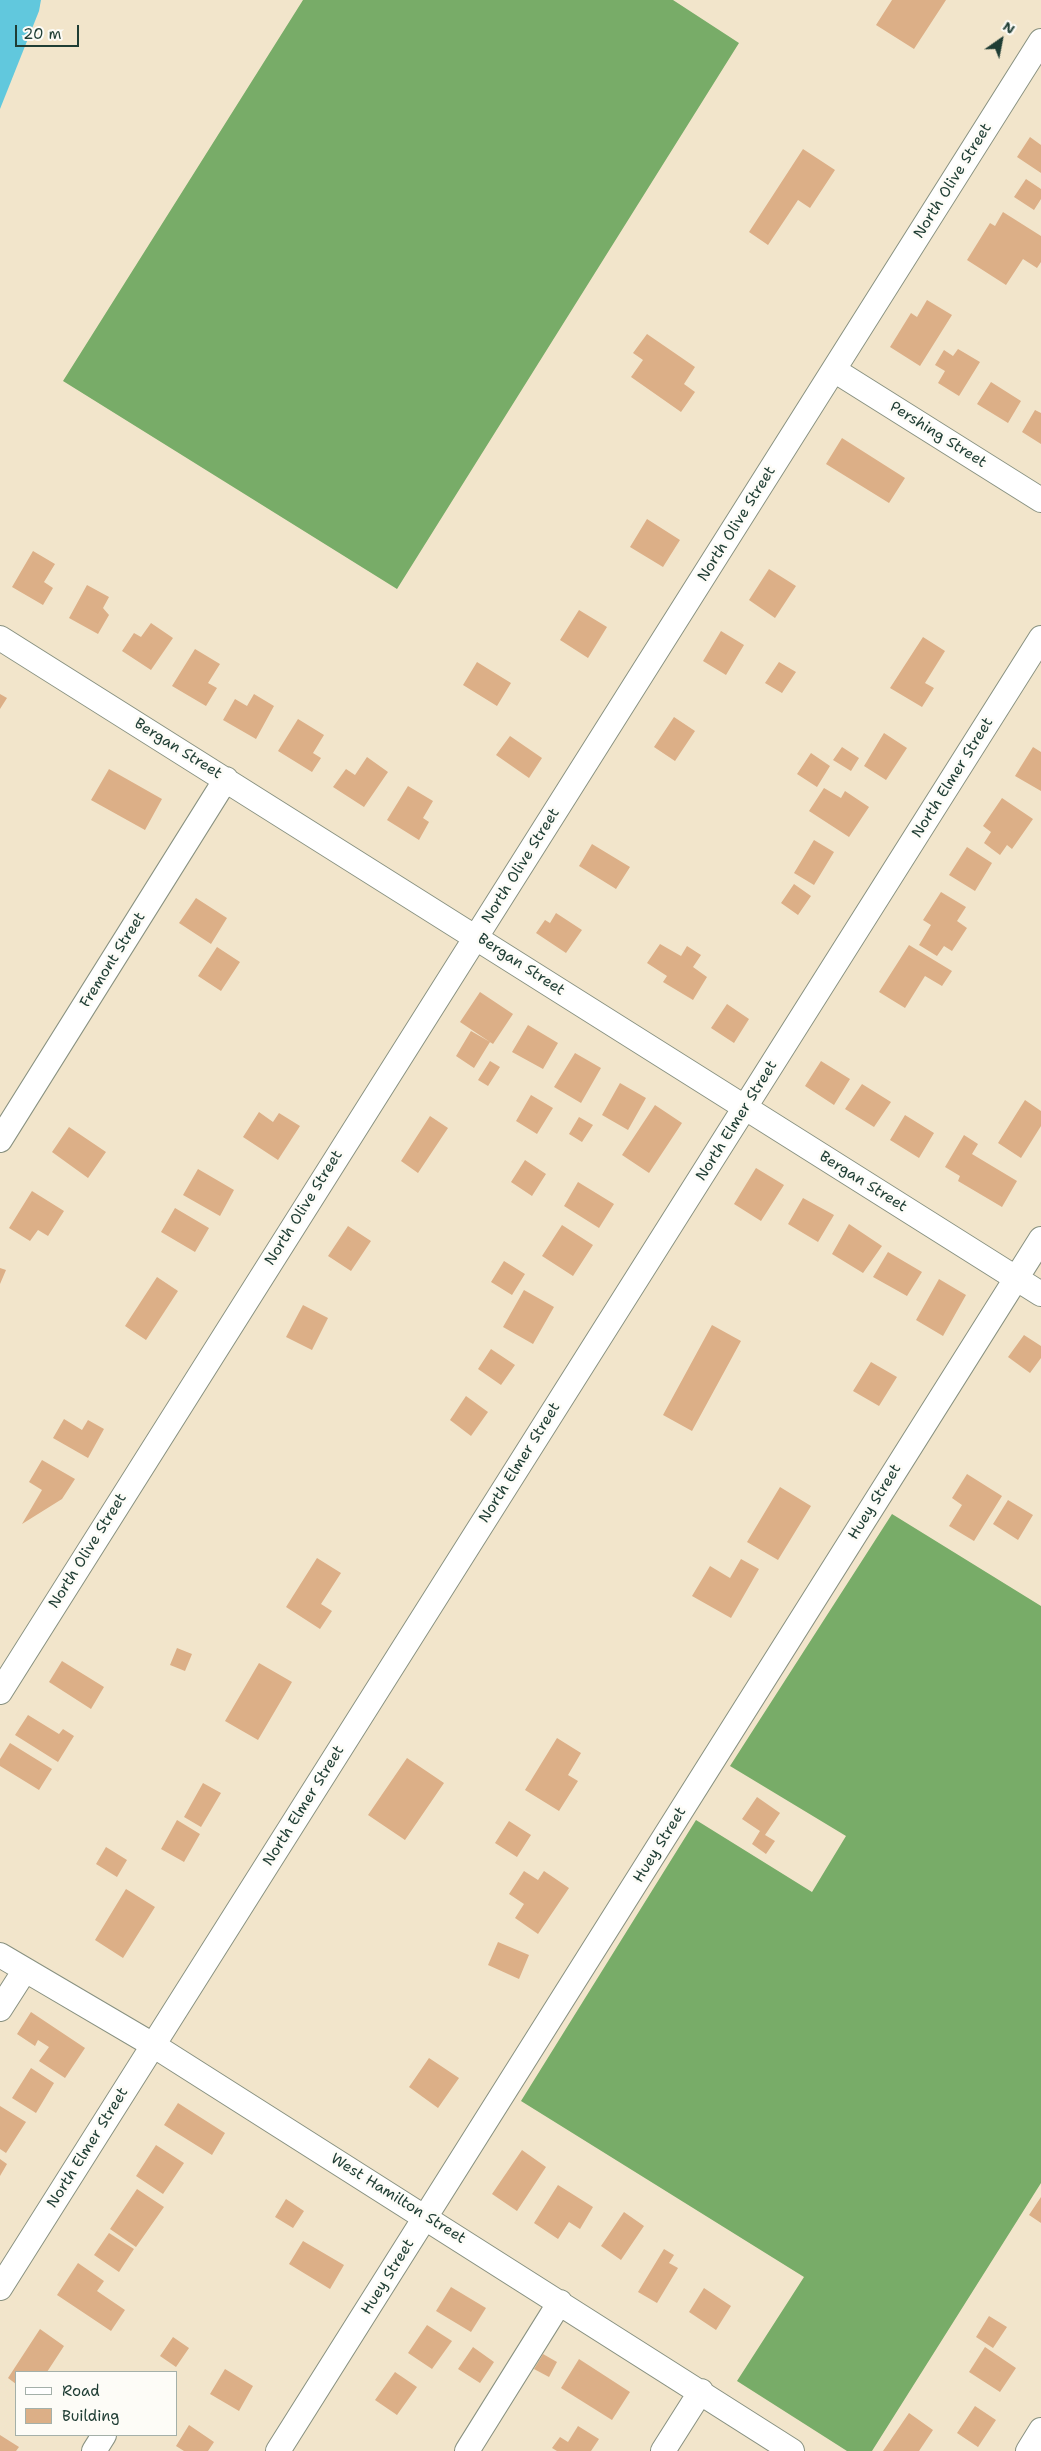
<!DOCTYPE html>
<html>
<head>
<meta charset="utf-8">
<style>
  body { margin:0 }
  #map { position:relative; width:1041px; height:2451px; overflow:hidden; background:#f2e5cb; font-family:"Shantell Sans",sans-serif }
  canvas { display:block }
  .legend { position:absolute; left:15px; top:2371px; width:162px; height:65px; box-sizing:border-box; background:#fdfcf7; border:1px solid #a4b0a9; margin:0; padding:6px 9px; list-style:none; font-size:15px; color:#1f3d34 }
  .legend li { display:flex; align-items:center; gap:10px; height:25px }
  .legend b { width:25px; border:1px solid #a4b0a9 }
  .north { position:absolute; left:976px; top:15px; width:50px; height:50px; -webkit-text-stroke:4px #fdfcf7; paint-order:stroke; rotate:33deg; font-size:14px; font-weight:700; line-height:20px; text-align:center; color:#1f3d34 }
  .north::after { content:''; display:block; margin:auto; width:18px; height:22px; background:#1f3d34; clip-path:polygon(50% 0,100% 100%,50% 72%,0 100%) }
  .scale { position:absolute; left:15px; top:25px; width:64px; height:22px; box-sizing:border-box; border:2px solid #1f3d34; border-top:0; padding-left:6px; font-size:15px; line-height:18px; white-space:nowrap; color:#1f3d34; -webkit-text-stroke:4px #fdfcf7; paint-order:stroke }
</style>
</head>
<body>
<div id="map">
<canvas width="1041" height="2451"></canvas>
<ul class="legend">
<li><b style="height:6px;background:#fff"></b>Road</li>
<li><b style="height:14px;background:#dcaf87"></b>Building</li>
</ul>
<div class="north">N</div>
<div class="scale">20 m</div>
</div>
<script>
const context = document.querySelector('canvas').getContext('2d');
context.lineJoin = 'round';
function fillPath(path, color) {
  context.fillStyle = color;
  context.fill(path, 'evenodd');
}
function trace(path, color, width, dash) {
  context.strokeStyle = color;
  context.lineWidth = width;
  context.lineCap = dash ? 'butt' : 'round';
  context.setLineDash(dash || []);
  context.stroke(path);
}
function label(font, color, halo, rows, align = 'center') {
  context.font = font + ' "Shantell Sans",sans-serif';
  context.lineWidth = 5;
  context.setLineDash([]);
  context.textBaseline = 'middle';
  context.strokeStyle = halo;
  context.fillStyle = color;
  for (const [text, x, y, turn = 0] of rows) {
    context.save();
    context.translate(x, y);
    context.rotate((+turn || 0) * Math.PI / 180);
    context.textAlign = isNaN(turn) ? turn : align;
    if (halo) context.strokeText(text, 0, 0);
    context.fillText(text, 0, 0);
    context.restore();
  }
}
const forest = new Path2D(`
  M303 0H673L739 43 397 589 63 381Z
  M892 1514 1041 1606V2183L872 2451H847L737 2381 804 2277 521 2101 696 1820 812 1892 846 1836 730 1766Z`);
const water = new Path2D(`
  M0 0H41L39 11 0 109Z`);
const building = new Path2D(`
  M892 0H946L914 49 876 25Z
  M1030 137 1041 145V173L1017 157Z
  M803 149 835 170 810 208 798 200 768 245 749 232Z
  M1026 179 1041 189V199L1034 210 1014 197Z
  M1003 212 1041 236V262L1037 268 1023 259 1006 285 967 260 990 223 995 226Z
  M927 300 952 315 920 366 890 347 911 313 917 317Z
  M647 334 695 367 684 384 695 392 681 412 631 377 643 360 633 353Z
  M958 349 980 362 959 396 938 383 945 371 935 365 944 350 953 356Z
  M991 382 1021 401 1008 423 977 404Z
  M1035 410 1041 413V444L1022 432Z
  M842 438 905 478 889 503 826 464Z
  M647 519 680 540 663 567 630 547Z
  M33 551 55 564 44 582 53 588 43 605 12 587Z
  M769 569 796 586 775 618 749 600Z
  M87 585 109 597 103 608 109 615 98 634 69 618Z
  M579 610 607 627 588 658 560 640Z
  M151 623 173 638 151 670 122 651 134 633 141 637Z
  M721 631 744 645 726 675 703 661Z
  M923 637 945 651 925 683 934 688 922 707 890 688Z
  M195 649 220 664 208 683 217 688 206 706 172 686Z
  M477 662 511 683 497 706 463 685Z
  M779 662 796 672 782 693 765 683Z
  M0 694 7 698 0 709Z
  M254 694 274 706 256 739 223 720 235 699 247 706Z
  M674 717 695 731 675 761 654 747Z
  M298 719 324 735 313 753 321 758 312 772 278 751Z
  M884 733 907 748 886 780 864 766Z
  M510 736 542 758 529 778 496 755Z
  M842 747 859 758 851 771 833 760Z
  M1033 747 1041 752V791L1015 776Z
  M811 753 830 766 817 787 797 774Z
  M367 757 388 772 364 807 333 787 346 769 355 775Z
  M109 769 162 799 145 830 91 800Z
  M408 786 433 801 423 818 429 822 419 840 387 820Z
  M824 788 841 798 845 791 869 807 849 837 809 811Z
  M1002 798 1033 819 1012 849 1007 845 1000 855 984 843 991 832 983 826Z
  M814 840 834 852 814 885 794 873Z
  M592 844 630 867 616 889 579 866Z
  M967 847 992 863 975 891 949 875Z
  M794 884 811 896 798 915 781 903Z
  M941 892 966 907 957 921 967 928 952 951 944 946 937 956 919 945 931 925 923 920Z
  M196 898 227 918 211 944 179 923Z
  M556 913 582 930 566 953 536 933 545 920 550 923Z
  M660 944 681 956 687 946 701 955 693 967 707 977 693 1000 663 982 667 976 647 963Z
  M909 945 952 971 942 986 925 976 905 1008 879 992Z
  M217 947 240 962 221 991 198 976Z
  M480 992 513 1014 493 1044 460 1022Z
  M727 1004 749 1019 734 1043 711 1028Z
  M528 1025 558 1043 543 1069 512 1052Z
  M471 1031 490 1042 474 1068 456 1056Z
  M575 1053 601 1068 581 1103 554 1087Z
  M490 1061 500 1067 488 1086 478 1080Z
  M821 1061 850 1079 834 1105 805 1086Z
  M620 1083 646 1098 628 1130 602 1115Z
  M862 1084 891 1102 874 1127 845 1109Z
  M531 1095 553 1108 537 1134 516 1121Z
  M1025 1100 1041 1111V1126L1021 1158 998 1143Z
  M655 1105 682 1123 649 1173 622 1155Z
  M259 1112 273 1122 279 1113 300 1126 278 1160 243 1137Z
  M905 1115 934 1133 919 1158 890 1140Z
  M430 1116 448 1128 418 1173 401 1161Z
  M579 1117 593 1125 582 1142 569 1134Z
  M69 1127 106 1152 88 1178 52 1152Z
  M964 1135 978 1144 972 1154 1017 1181 1002 1207 958 1181 960 1176 945 1167Z
  M525 1160 546 1174 532 1196 511 1182Z
  M756 1168 784 1185 761 1221 734 1204Z
  M198 1169 234 1190 220 1216 183 1195Z
  M578 1182 614 1204 599 1228 564 1206Z
  M32 1191 64 1211 48 1236 38 1230 30 1241 9 1228Z
  M803 1198 834 1215 818 1242 788 1224Z
  M175 1208 209 1228 195 1252 161 1232Z
  M849 1224 882 1246 863 1273 832 1254Z
  M562 1225 593 1245 573 1276 542 1256Z
  M348 1226 371 1241 351 1271 328 1256Z
  M888 1252 922 1272 907 1296 873 1277Z
  M504 1261 525 1274 512 1295 491 1282Z
  M0 1268 6 1270 0 1284Z
  M157 1277 178 1291 146 1340 125 1326Z
  M939 1279 966 1295 943 1336 916 1320Z
  M524 1290 554 1307 533 1344 503 1327Z
  M303 1305 328 1318 312 1350 286 1337Z
  M712 1325 741 1341 692 1431 663 1415Z
  M1024 1335 1041 1346V1358L1030 1373 1008 1357Z
  M491 1349 515 1365 501 1385 478 1369Z
  M871 1362 897 1377 879 1406 853 1391Z
  M466 1396 488 1412 471 1436 450 1420Z
  M64 1419 82 1430 88 1420 104 1429 88 1458 53 1438Z
  M42 1460 75 1479 62 1499 22 1524 42 1490 29 1482Z
  M967 1474 1002 1496 974 1541 949 1526 962 1505 952 1498Z
  M780 1487 811 1506 778 1560 747 1542Z
  M1008 1500 1033 1515 1018 1540 993 1524Z
  M317 1558 341 1573 321 1604 332 1611 320 1629 286 1607Z
  M741 1559 759 1569 731 1618 692 1596 710 1566 730 1578Z
  M177 1648 192 1654 185 1671 170 1665Z
  M62 1661 104 1687 91 1709 49 1682Z
  M259 1663 292 1682 258 1740 225 1721Z
  M28 1715 59 1734 63 1729 74 1736 58 1762 15 1735Z
  M557 1738 581 1753 568 1775 578 1781 559 1811 525 1790Z
  M10 1743 52 1769 39 1790 0 1766V1759Z
  M407 1758 444 1783 405 1840 368 1815Z
  M203 1783 221 1793 201 1827 184 1817Z
  M757 1797 780 1813 765 1835 775 1841 766 1854 752 1844 760 1831 742 1819Z
  M177 1820 200 1834 184 1862 161 1849Z
  M509 1821 531 1835 517 1857 495 1843Z
  M106 1847 127 1860 117 1877 96 1864Z
  M524 1871 538 1880 544 1871 569 1888 538 1934 515 1918 524 1904 509 1894Z
  M126 1889 155 1907 123 1958 95 1940Z
  M498 1942 529 1955 519 1979 488 1965Z
  M31 2012 85 2048 65 2078 39 2061 49 2047 38 2040 35 2046 17 2034Z
  M429 2058 459 2078 438 2108 409 2087Z
  M31 2068 54 2083 36 2113 12 2098Z
  M178 2103 225 2133 212 2155 164 2125Z
  M0 2106 26 2122 6 2153 0 2149Z
  M156 2145 184 2163 163 2194 136 2176Z
  M522 2150 546 2167 517 2211 492 2194Z
  M0 2159 7 2164 0 2176Z
  M558 2185 593 2207 580 2229 569 2222 558 2239 534 2223Z
  M137 2189 164 2207 136 2247 110 2229Z
  M1041 2197V2223L1029 2215Z
  M286 2199 304 2211 293 2228 275 2217Z
  M624 2212 644 2226 621 2260 601 2246Z
  M109 2233 134 2249 119 2272 94 2255Z
  M303 2241 344 2265 330 2289 289 2264Z
  M664 2249 674 2255 669 2263 678 2268 657 2303 638 2292Z
  M78 2263 104 2281 97 2291 125 2310 111 2331 57 2295Z
  M451 2287 486 2308 471 2332 436 2311Z
  M704 2288 731 2306 716 2330 689 2312Z
  M989 2316 1007 2327 993 2348 976 2337Z
  M427 2325 452 2341 432 2369 408 2353Z
  M40 2329 64 2346 47 2372H16V2384L8 2378Z
  M173 2337 189 2348 176 2367 160 2356Z
  M473 2347 494 2362 480 2383 458 2369Z
  M985 2347 1016 2368 1000 2392 969 2372Z
  M543 2354 557 2362 549 2377 534 2369Z
  M579 2359 630 2392 612 2420 561 2388Z
  M225 2369 253 2386 239 2411 210 2394Z
  M395 2372 417 2387 397 2415 375 2400Z
  M975 2406 996 2420 978 2447 957 2433Z
  M909 2413 933 2430 919 2451H883Z
  M189 2425 214 2442 208 2451H184L176 2446Z
  M578 2426 599 2439 591 2451H557L552 2448 560 2437 568 2442Z
  M0 2435 19 2447 16 2451H0Z`);
const minor = new Path2D(`
  M834 370 1041 500
  M0 638 1041 1294
  M0 1140 226 779
  M0 1692 1041 41
  M0 1955 153 2045 792 2451
  M0 2009 25 1970
  M0 2288 1041 638
  M94 2451 104 2435
  M278 2451 1041 1239
  M467 2451 560 2302
  M663 2451 701 2391
  M1028 2451 1041 2430`);
const streetNames = [
  ["North Olive Street",953,181,-58],
  ["Pershing Street",938,435,32],
  ["North Olive Street",737,524,-58],
  ["Bergan Street",178,749,32],
  ["North Elmer Street",953,778,-58],
  ["North Olive Street",521,866,-58],
  ["Fremont Street",113,960,-58],
  ["Bergan Street",521,965,33],
  ["North Elmer Street",737,1121,-58],
  ["Bergan Street",863,1182,32],
  ["North Olive Street",304,1208,-58],
  ["North Elmer Street",520,1463,-58],
  ["Huey Street",875,1502,-58],
  ["North Olive Street",88,1551,-58],
  ["North Elmer Street",304,1806,-58],
  ["Huey Street",660,1845,-58],
  ["North Elmer Street",88,2148,-58],
  ["West Hamilton Street",398,2199,32],
  ["Huey Street",388,2277,-58]
];
fillPath(forest, '#78ac68');
fillPath(water, '#61c8dd');
fillPath(building, '#dcaf87');
trace(minor, '#889180', 26);
trace(minor, '#fff', 24);
label('15px', '#1f3d34', '#fdfcf7', streetNames);
</script>
</body>
</html>
